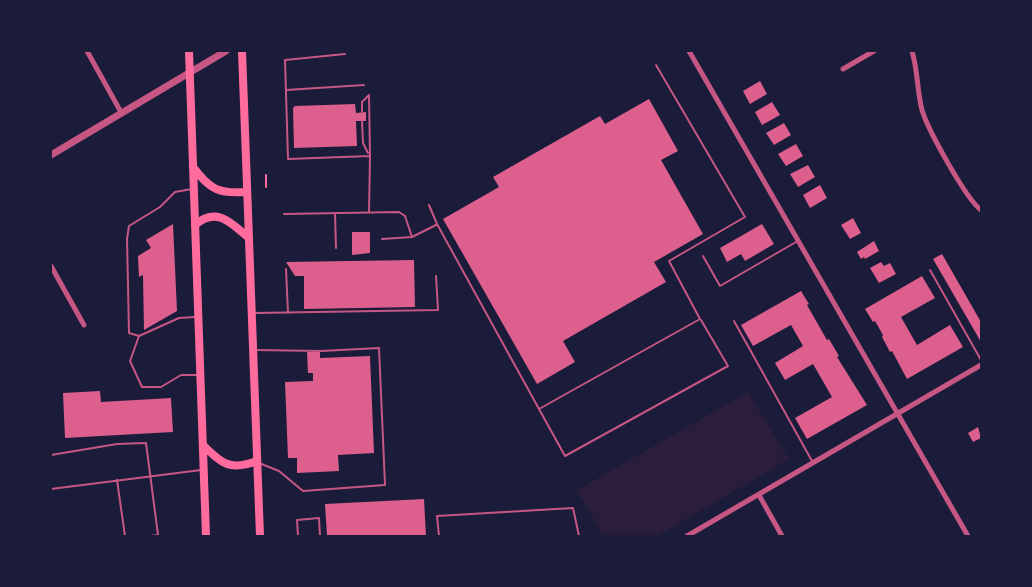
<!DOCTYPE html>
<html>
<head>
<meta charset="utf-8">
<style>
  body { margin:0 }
  #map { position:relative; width:1032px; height:587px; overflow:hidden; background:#1b1b3a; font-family:"Noto Sans",sans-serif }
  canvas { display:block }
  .frame { position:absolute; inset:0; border:52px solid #1b1b3a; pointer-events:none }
</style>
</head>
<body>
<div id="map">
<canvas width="1032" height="587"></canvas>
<div class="frame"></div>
</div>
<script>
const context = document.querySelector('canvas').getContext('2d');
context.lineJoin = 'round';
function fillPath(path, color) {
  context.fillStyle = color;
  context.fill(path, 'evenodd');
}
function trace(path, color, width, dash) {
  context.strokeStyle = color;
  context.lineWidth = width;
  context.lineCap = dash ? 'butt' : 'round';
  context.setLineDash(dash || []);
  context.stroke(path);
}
const green = new Path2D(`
  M748 392 789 459 788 460 657 536H603L577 490Z`);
const building = new Path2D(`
  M760 81 767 94 750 104 743 91Z
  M649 99 678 151 661 160 703 234 654 262 666 282 563 341 575 362 537 384 443 219 499 187 493 177 600 116 605 124Z
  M772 102 780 115 762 125 755 112Z
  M355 104 356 113 366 112V121H356L357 146 294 148 293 108 295 106Z
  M784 123 791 135 774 145 766 133Z
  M796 144 803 156 786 166 778 154Z
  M808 165 815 177 798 187 790 174Z
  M820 185 827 198 810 208 803 195Z
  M853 218 861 233 850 239 841 225Z
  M173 224 177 311 144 330 143 275 139 277 138 256 151 248 146 240Z
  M762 224 774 244 745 261 741 254 727 262 720 248Z
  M352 232H370V253L352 255Z
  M874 241 879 251 865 259 864 257 861 259 857 252Z
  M942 254 981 322V342L933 259Z
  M414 260 415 307 304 309V276H295L286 262Z
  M881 262 884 266 890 263 896 274 879 283 870 268Z
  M922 276 935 298 901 317 917 345 950 325 963 347 907 379 892 351 890 352 882 337 883 335 875 321 873 322 865 309Z
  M801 291 809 304 807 305 827 340 829 339 839 356 837 357 867 405 807 439 795 418 832 397 813 364 785 380 775 363 803 346 791 325 753 346 741 325Z
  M307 352H320V358L370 356 374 453 338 455 339 471 297 473V458H288L285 382 313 381V373H308Z
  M100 391 101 402 171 398 173 432 65 438 63 393Z
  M978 427 981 438 973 442 968 433Z
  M424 499 426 536H327L325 504Z`);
const path = new Path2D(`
  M266 175V187`);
const service = new Path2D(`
  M345 54 285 60 288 159 370 156 369 212
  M286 90 364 85
  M369 95 370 156
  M362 112V102L369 95
  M362 121 363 143 368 153
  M192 189 175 192 160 207 129 226 127 239 129 333 139 336 179 318 195 317
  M429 205 437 224 539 409 700 319 669 261 745 217 656 65
  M335 213 336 248
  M284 214 399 212 405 216 412 237 436 225
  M382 239 412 237
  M703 256 720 286 796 242
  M286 269 288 313
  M930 270 981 360
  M255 313 438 310 436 276
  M734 321 812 461
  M139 336 130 361 142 387H161L181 375H198
  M255 350 321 351 379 348 385 485 303 491 279 471 259 463
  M539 409 565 456 728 366 701 320
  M51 455 117 444 146 443 158 535 150 536
  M117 480 125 536
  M51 489 201 470
  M298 536 297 520 319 518 320 536
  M439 536 437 516 573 508 579 536`);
const minor = new Path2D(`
  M87 51 122 114
  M689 51 968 536
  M912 51C918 71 917 91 922 110 928 130 966 199 981 210
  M843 69 874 51
  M51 266 84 325
  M759 495 782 536
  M687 536 981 365`);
const tertiary = new Path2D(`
  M51 155 226 51`);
const primary = new Path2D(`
  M189 51 206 536
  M242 51 260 536
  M193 167C210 190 219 194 247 192
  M195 225C217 206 231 223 249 238
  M203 445C222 464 230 471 257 461`);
fillPath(green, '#2a1e3b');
fillPath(building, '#dd5f8e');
trace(path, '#ff6b9d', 2);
trace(service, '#c65784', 2);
trace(minor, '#c65784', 5);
trace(tertiary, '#c65784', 7);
trace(primary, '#ff6b9d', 8);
</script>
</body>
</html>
